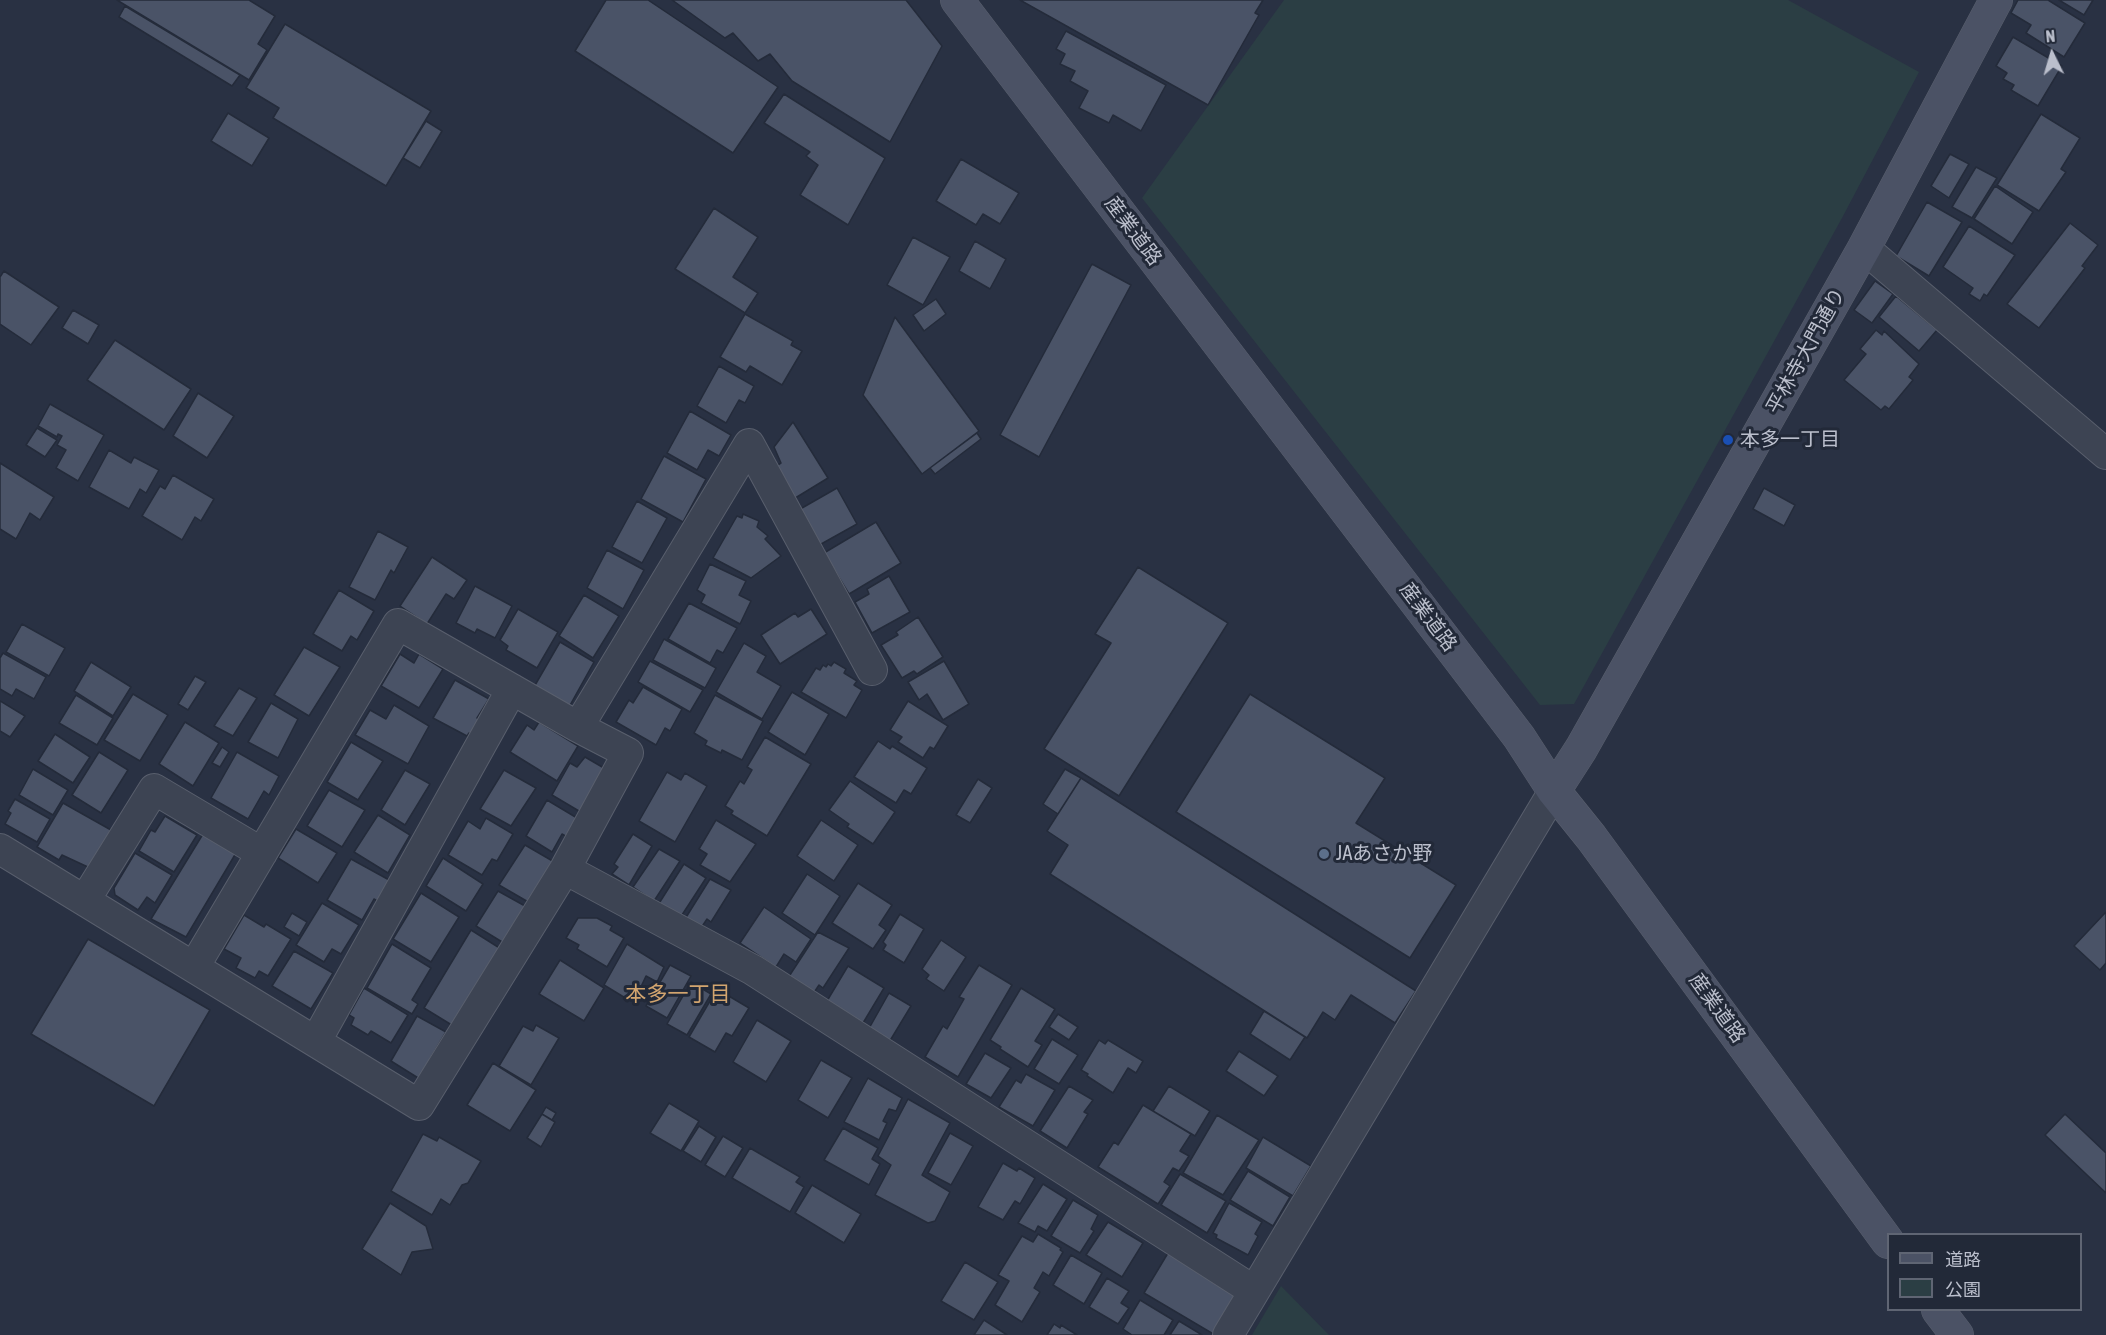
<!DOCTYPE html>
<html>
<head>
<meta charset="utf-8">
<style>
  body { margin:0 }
  #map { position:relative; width:2106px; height:1335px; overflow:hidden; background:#293143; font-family:"Asap Condensed","Noto Sans JP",sans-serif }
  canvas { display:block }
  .legend { position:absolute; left:1887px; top:1233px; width:195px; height:78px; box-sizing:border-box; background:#222938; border:2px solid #5f6573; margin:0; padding:8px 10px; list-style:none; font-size:18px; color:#bbbfcc }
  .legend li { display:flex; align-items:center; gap:12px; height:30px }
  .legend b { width:30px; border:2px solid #5f6573 }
  .north { position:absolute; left:2022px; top:24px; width:60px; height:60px; -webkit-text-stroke:4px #222938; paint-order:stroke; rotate:355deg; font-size:16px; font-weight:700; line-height:24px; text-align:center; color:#bbbfcc }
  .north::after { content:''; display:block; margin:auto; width:21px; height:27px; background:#bbbfcc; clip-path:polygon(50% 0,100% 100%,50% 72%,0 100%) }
</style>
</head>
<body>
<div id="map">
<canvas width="2106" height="1335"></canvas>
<ul class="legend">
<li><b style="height:8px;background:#4b5265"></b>道路</li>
<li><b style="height:16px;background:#2b3e44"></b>公園</li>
</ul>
<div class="north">N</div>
</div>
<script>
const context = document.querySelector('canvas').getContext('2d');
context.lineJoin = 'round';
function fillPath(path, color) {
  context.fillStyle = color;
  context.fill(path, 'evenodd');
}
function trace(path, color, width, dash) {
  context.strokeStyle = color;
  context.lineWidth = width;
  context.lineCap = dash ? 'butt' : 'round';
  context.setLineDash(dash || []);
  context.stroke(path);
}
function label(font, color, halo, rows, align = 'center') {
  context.font = font + ' "Asap Condensed","Noto Sans JP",sans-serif';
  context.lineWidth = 6;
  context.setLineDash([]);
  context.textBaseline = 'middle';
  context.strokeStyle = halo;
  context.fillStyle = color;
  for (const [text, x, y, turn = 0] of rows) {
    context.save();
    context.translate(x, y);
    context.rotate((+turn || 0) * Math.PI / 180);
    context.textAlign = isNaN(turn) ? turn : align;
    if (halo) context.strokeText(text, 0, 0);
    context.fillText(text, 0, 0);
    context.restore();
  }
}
const green = new Path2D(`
  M1284 0H1788L1919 72 1842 218 1574 704 1540 705 1142 198Z
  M1281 1286 1329 1335H1252Z`);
const building = new Path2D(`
  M117 0H249L275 16 258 44 267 50 249 80Z
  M606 0H648L778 87 733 153 575 51Z
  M672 0H906L942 46 890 142 792 81 770 54 758 61 733 33 725 38Z
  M1020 0H1263L1255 13 1259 15 1208 105Z
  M2018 0H2048L2085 23 2064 57 2026 33 2031 25 2011 13Z
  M2059 0H2093L2084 15Z
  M125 6 240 75 232 86 119 17Z
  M285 24 431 111 386 186 273 118 279 108 246 88Z
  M1066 31 1166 85 1141 131 1113 115 1109 123 1079 108 1088 91 1070 81 1075 71 1060 64 1065 54 1056 49Z
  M2013 37 2062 66 2038 106 2011 90 2014 85 2003 79 2007 73 1996 66Z
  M784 94 885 158 848 225 800 195 818 165 806 156 810 152 764 123Z
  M228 113 269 138 252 166 211 141Z
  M2041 114 2080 138 2061 169 2066 172 2039 211 1997 185Z
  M426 121 442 131 420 168 403 158Z
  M1950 154 1969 164 1949 198 1931 186Z
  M961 159 1019 193 1000 224 983 214 976 225 936 201Z
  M1976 167 1997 178 1972 218 1952 207Z
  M1995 186 2033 212 2012 244 1974 219Z
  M1927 202 1962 222 1929 276 1896 256Z
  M714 208 758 237 733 277 758 293 745 313 675 269Z
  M2070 223 2098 245 2082 266 2085 268 2039 328 2007 304Z
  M1969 226 2015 255 1987 296 1984 294 1980 301 1969 294 1973 288 1943 267Z
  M913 237 950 257 923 305 887 285Z
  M975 241 1006 259 990 289 959 271Z
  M1092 264 1131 285 1039 457 1000 435Z
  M4 271 59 307 31 345 0 324V277Z
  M1875 281 1893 294 1872 323 1854 310Z
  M1896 296 1937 330 1919 351 1879 317Z
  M936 299 946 314 924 331 913 315Z
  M73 310 99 325 88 344 62 328Z
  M745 314 793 341 791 345 802 351 782 385 750 366 746 372 720 357Z
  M895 317 979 431 922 474 863 395Z
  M1876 330 1882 335 1884 331 1919 364 1909 377 1913 380 1889 409 1885 406 1881 410 1844 380 1866 354 1860 349Z
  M115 340 191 389 164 430 87 380Z
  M719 366 754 386 745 403 739 400 726 423 697 406Z
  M198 393 234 416 207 458 173 436Z
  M50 404 104 435 78 481 56 468 66 450 57 445 62 436 58 434 57 437 38 426Z
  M690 411 731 435 719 456 708 450 697 470 667 453Z
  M793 422 828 478 792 500 773 468 781 463 774 447Z
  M37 428 57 440 45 457 26 445Z
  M977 433 981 439 935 474 930 468Z
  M109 450 131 463 134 457 159 470 146 493 140 489 129 509 89 487Z
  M664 456 706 479 683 522 641 499Z
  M0 463 54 497 40 520 30 513 16 539 0 529Z
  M173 475 214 499 201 521 195 517 182 540 142 516 160 486 165 489Z
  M837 488 857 524 814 548 795 512Z
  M1764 488 1795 505 1784 526 1753 509Z
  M637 501 667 518 642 563 612 547Z
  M743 514 759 521 757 527 768 536 765 539 781 556 751 578 713 558 737 516 742 518Z
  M876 522 901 563 849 594 824 553Z
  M378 531 408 547 394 573 391 570 375 600 349 587Z
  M607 550 644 570 623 609 587 588Z
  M432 557 467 580 454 599 446 594 427 624 400 606Z
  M710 564 746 581 739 595 751 601 740 624 701 603 705 595 697 590Z
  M1138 567 1228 623 1119 796 1044 749 1111 643 1095 634Z
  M889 576 910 612 872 633 855 602 869 594 867 589Z
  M475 586 512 606 495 638 477 629 475 633 456 623Z
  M339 590 374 611 357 640 351 636 342 651 313 634Z
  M584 595 619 616 593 658 559 636Z
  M689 603 737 628 723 653 717 650 710 663 668 639Z
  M518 609 558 632 537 668 506 650 508 646 500 640Z
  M811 609 827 634 780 664 761 635 795 613 798 617Z
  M918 617 943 657 917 674 914 671 902 678 881 645 898 635 896 632Z
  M22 624 65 648 49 676 6 652Z
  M664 639 716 668 705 688 653 660Z
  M560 642 594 662 569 707 534 687Z
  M744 643 766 656 757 672 781 686 762 719 716 692Z
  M304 647 340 667 309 716 274 695Z
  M3 653 46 677 34 699 16 689 12 696 0 689V658Z
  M400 654 414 663 419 654 443 669 419 708 381 686Z
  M650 661 703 690 690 712 638 682Z
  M944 661 969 704 943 720 927 694 919 700 908 682Z
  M91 662 131 687 113 716 74 691Z
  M834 662 846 669 844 673 857 681 854 685 862 690 846 718 801 692 816 668 820 670 823 665 826 667 828 664 831 666Z
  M195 676 206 682 188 710 178 704Z
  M455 680 489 699 477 718 482 721 473 736 469 733 467 736 433 718Z
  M643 687 682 709 670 731 665 728 656 745 616 722 629 700 633 703Z
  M239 688 257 698 233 736 214 726Z
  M792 692 829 714 805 755 768 732Z
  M133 694 168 715 140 761 104 740Z
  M1250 694 1385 778 1356 823 1456 885 1410 958 1176 812Z
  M76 695 113 718 97 745 59 723Z
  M715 695 763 721 742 760 722 750 721 753 705 745 707 741 694 733Z
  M0 701 25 716 10 737 0 731Z
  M908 701 948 726 934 749 930 747 923 758 898 742 902 737 890 730Z
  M271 703 298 719 278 758 248 742Z
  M394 705 429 726 408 764 355 735 370 710 386 719Z
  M185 722 219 743 193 786 159 764Z
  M539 722 578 746 557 781 510 752 527 725 534 730Z
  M55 734 90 757 73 783 38 761Z
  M765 737 811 764 767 836 731 814 733 811 725 806 740 781 744 784 752 770 747 767Z
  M878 741 890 749 892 746 927 768 911 794 904 790 896 803 854 777Z
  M351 742 383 761 358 800 327 782Z
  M222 747 229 752 220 767 212 763Z
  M99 752 128 770 101 813 72 795Z
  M237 752 279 776 269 795 264 791 248 819 211 798Z
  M585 757 609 771 584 814 552 795 570 763 577 767Z
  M33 769 68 790 53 815 19 795Z
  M1065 769 1081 778 1058 814 1043 804Z
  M405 770 430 784 405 825 381 810Z
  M504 770 536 788 511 826 480 809Z
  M667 772 681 780 685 773 707 786 675 842 639 821Z
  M1081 778 1416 991 1395 1023 1351 995 1335 1020 1323 1012 1307 1038 1050 874 1068 845 1047 831Z
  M978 779 992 788 970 823 956 815Z
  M850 781 895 812 873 844 847 827 849 824 829 810Z
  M329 790 365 810 342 847 307 826Z
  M15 799 50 819 37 842 5 824 11 813 8 811Z
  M547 800 587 824 576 842 562 834 552 852 526 836Z
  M63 803 111 830 90 868 62 855 59 860 37 847Z
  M378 815 410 835 388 873 354 852Z
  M165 816 197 835 174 872 139 851 151 830 155 832Z
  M486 818 513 834 497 861 492 859 482 875 448 855 468 821 480 829Z
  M716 820 756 844 730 882 700 865 707 854 699 849Z
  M821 820 858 845 834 881 797 856Z
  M296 829 337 853 318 883 278 858Z
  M203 834 236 853 186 937 151 919Z
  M633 834 652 846 629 885 612 874 618 867 614 864Z
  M525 845 556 863 530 903 499 885Z
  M659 849 680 861 654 901 633 887Z
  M135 853 172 875 155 903 147 897 138 910 115 895 114 888Z
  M443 858 483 884 466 911 426 886Z
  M351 859 391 881 379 902 374 899 362 920 327 900Z
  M684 864 706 878 680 918 658 905Z
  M807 874 840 896 815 935 782 913Z
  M710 879 731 890 711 922 707 919 701 928 685 919Z
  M858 883 892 905 879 925 886 930 873 949 832 923Z
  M498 891 534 911 512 948 476 926Z
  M421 893 459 917 431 962 393 939Z
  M322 903 359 925 341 954 332 949 324 962 296 945Z
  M764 907 811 939 796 962 784 954 776 967 740 943Z
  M2106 912V963L2100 970 2074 946Z
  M292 913 307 922 299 936 284 927Z
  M900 914 924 929 904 963 883 950 886 945 883 942Z
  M244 915 264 927 266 924 291 939 268 976 259 971 255 978 236 968 241 958 224 949Z
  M578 918H597L612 926 610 930 624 938 607 967 577 949 579 945 566 938Z
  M471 930 509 954 455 1027 424 1008Z
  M818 932 849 948 823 988 819 985 811 997 786 981Z
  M88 939 210 1010 154 1106 31 1034Z
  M941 940 966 957 944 991 926 979 929 975 922 969Z
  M392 944 431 968 412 1000 418 1004 412 1014 367 988Z
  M627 944 664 967 657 982 646 976 639 991 632 988 627 999 604 985Z
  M294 951 333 973 311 1009 272 986Z
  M560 960 604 988 584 1021 539 994Z
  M670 965 691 976 667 1018 646 1006Z
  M979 965 1012 985 958 1077 925 1057 943 1026 947 1029 964 999 959 997Z
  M848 966 884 988 860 1028 824 1006Z
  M691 982 711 994 687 1035 667 1024Z
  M364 988 408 1015 391 1043 371 1031 368 1035 351 1025 354 1018 349 1015Z
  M1021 988 1055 1009 1035 1041 1042 1045 1028 1067 1000 1049 1001 1047 990 1040Z
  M717 989 749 1008 732 1036 726 1033 715 1052 689 1037Z
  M889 993 911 1006 888 1044 867 1032Z
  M1264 1011 1305 1037 1290 1060 1250 1034Z
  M1058 1014 1078 1027 1069 1040 1049 1027Z
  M417 1016 446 1032 430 1059 423 1081 391 1061Z
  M757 1020 791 1041 766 1082 733 1062Z
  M536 1025 559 1038 531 1085 499 1066 523 1026 533 1031Z
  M1052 1039 1078 1055 1059 1084 1034 1069Z
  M1099 1040 1105 1044 1108 1040 1143 1061 1136 1073 1128 1068 1113 1093 1087 1076 1088 1074 1081 1070Z
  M1239 1051 1278 1076 1264 1096 1226 1071Z
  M985 1053 1011 1068 991 1098 966 1084Z
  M821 1060 852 1078 828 1118 798 1100Z
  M493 1063 536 1090 510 1131 467 1105Z
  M1026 1074 1055 1090 1033 1126 999 1107 1016 1080 1021 1083Z
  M868 1078 902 1098 896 1111 889 1109 883 1121 887 1123 879 1140 844 1122Z
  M1069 1086 1093 1100 1084 1112 1088 1114 1067 1148 1040 1131Z
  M1169 1086 1210 1111 1195 1136 1153 1111Z
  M908 1099 950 1123 922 1175 950 1192 935 1221 928 1223 875 1195 891 1165 878 1156Z
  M669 1103 699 1121 681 1151 650 1133Z
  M1143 1105 1191 1134 1180 1151 1189 1156 1179 1171 1173 1168 1164 1182 1170 1186 1158 1204 1098 1167 1114 1142 1118 1145Z
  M546 1107 556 1113 552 1120 542 1114Z
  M542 1114 555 1122 541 1147 527 1138Z
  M2065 1114 2106 1153V1193L2045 1135Z
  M1217 1115 1259 1140 1223 1195 1183 1173Z
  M699 1126 716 1137 701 1162 683 1151Z
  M843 1128 878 1148 872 1159 880 1164 869 1185 824 1160Z
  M950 1133 973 1146 951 1185 928 1173Z
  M423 1134 437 1141 439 1137 481 1161 468 1183 462 1185 450 1205 441 1199 432 1215 391 1191Z
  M723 1136 743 1148 725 1177 705 1165Z
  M1263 1137 1311 1166 1293 1196 1246 1168Z
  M750 1148 800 1177 796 1182 804 1187 790 1212 732 1178Z
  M1003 1163 1017 1171 1019 1168 1035 1178 1020 1204 1015 1201 1003 1220 978 1207Z
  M1248 1171 1290 1197 1273 1226 1230 1200Z
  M1180 1174 1226 1201 1207 1233 1161 1205Z
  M1043 1184 1067 1199 1047 1231 1038 1226 1035 1232 1018 1223Z
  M812 1185 861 1214 844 1243 795 1213Z
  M1073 1200 1098 1215 1091 1229 1094 1231 1080 1253 1051 1236Z
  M390 1203 426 1226 433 1249 412 1252 401 1275 362 1249Z
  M1229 1203 1262 1222 1255 1234 1258 1236 1248 1255 1216 1238 1217 1235 1213 1233Z
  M1108 1222 1143 1243 1122 1277 1086 1255Z
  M1038 1234 1061 1248 1060 1250 1063 1252 1049 1276 1043 1272 1034 1288 1040 1292 1022 1322 995 1305 1009 1281 998 1275 1022 1236 1033 1242Z
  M1168 1253 1234 1292 1236 1300 1215 1335 1144 1293Z
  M1071 1255 1102 1273 1084 1304 1053 1285Z
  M965 1262 998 1282 974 1320 941 1301Z
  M1107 1278 1129 1291 1121 1303 1129 1308 1118 1324 1089 1307Z
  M1140 1300 1173 1320 1164 1335H1132L1123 1329Z
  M984 1320 1007 1335H974Z
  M1179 1321 1202 1335H1170Z
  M1054 1324 1060 1328 1061 1325 1077 1335H1047Z`);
const street = new Path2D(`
  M1864 248 2106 454
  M0 849 419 1105 565 869 628 753 578 727 749 444 872 670
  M565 869 753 970 1254 1291
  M85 900 154 789 262 853
  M194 967 398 624 578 727
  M316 1041 512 689
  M1228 1335 1554 791`);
const secondary = new Path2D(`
  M957 0 1519 737 1554 791 1591 837 1888 1242
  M1554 791 1581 749 1864 248 1996 0
  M1938 1310 1957 1335`);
const markers = [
  [1728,440,6,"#1a4fb4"],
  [1324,854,6,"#5c6f8a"]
];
const streetNames = [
  ["産業道路",1133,231,53],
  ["平林寺大門通り",1806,351,-61],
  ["産業道路",1428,617,53],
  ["産業道路",1717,1008,54]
];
const poiNames = [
  ["本多一丁目",1740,440],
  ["JAあさか野",1336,854]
];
const neighbourhoodNames = [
  ["本多一丁目",678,994]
];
fillPath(green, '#2b3e44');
fillPath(building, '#4a5367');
trace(building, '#242b3a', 1.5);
trace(street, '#595f6d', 32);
trace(secondary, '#595f6d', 34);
trace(street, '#3d4453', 30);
trace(secondary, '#4b5265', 33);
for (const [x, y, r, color] of markers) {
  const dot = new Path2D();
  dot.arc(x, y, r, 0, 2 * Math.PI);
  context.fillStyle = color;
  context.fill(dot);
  trace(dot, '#222938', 2);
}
label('20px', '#bbbfcc', '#222938', streetNames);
label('20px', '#bbbfcc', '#222938', poiNames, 'left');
label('21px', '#d3a56f', '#222938', neighbourhoodNames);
</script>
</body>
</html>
